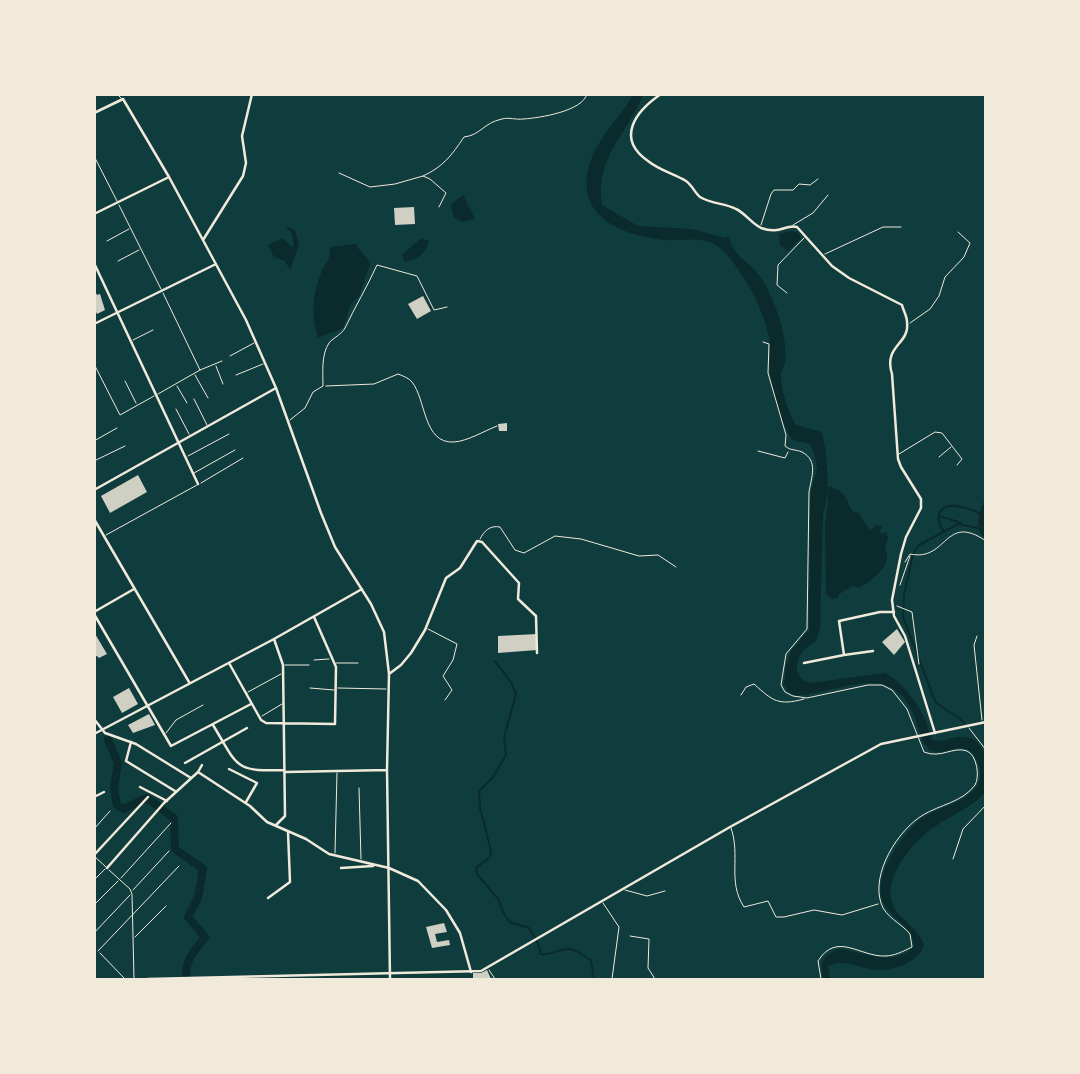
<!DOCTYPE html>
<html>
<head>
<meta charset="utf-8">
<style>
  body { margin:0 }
  #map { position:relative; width:1080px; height:1074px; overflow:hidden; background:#0f3d3e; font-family:Rubik,sans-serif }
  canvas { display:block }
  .frame { position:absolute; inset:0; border:96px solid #f1e9da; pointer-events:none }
</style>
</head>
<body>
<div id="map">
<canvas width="1080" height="1074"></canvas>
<div class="frame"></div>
</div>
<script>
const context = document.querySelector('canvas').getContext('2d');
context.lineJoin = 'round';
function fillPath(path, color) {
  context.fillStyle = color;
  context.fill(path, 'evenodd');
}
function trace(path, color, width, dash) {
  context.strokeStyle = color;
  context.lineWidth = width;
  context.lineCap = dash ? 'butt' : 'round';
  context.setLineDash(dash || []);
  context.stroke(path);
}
const water = new Path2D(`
  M633 95H643C627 135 595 156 602 205L638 226 692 229 725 238 728 236C737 260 744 257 758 274 767 285 773 301 778 314 783 329 787 347 785 363 784 368 780 372 781 378 782 394 788 411 796 425L822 432C828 459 830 489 823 516L820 628 816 641C799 649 786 674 810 683L885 673C909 687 926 714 932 740 943 743 954 735 965 737 990 739 988 778 984 794 967 811 948 816 930 830 911 845 884 877 892 903 897 919 918 926 924 945 918 962 895 971 877 970 860 969 845 958 828 966L830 979H823C820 962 822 957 838 949 863 951 894 969 914 946 913 917 868 917 884 872 889 856 904 835 916 823 935 804 992 802 978 763 963 724 932 779 919 730 898 655 849 691 796 696L788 692 784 684 786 666 791 651 809 630 810 496 817 468 814 453 810 444 792 440C781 422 773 395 770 374 768 362 772 349 769 337 763 310 751 287 735 265 730 257 720 247 712 243 697 237 680 241 664 240 615 234 571 213 592 157 602 133 621 116 633 95Z
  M463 195 475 219 462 222 454 217 451 204Z
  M286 226 295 230 299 245 290 270 285 261 274 257 268 245 283 238 291 247 294 245 292 235Z
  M792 231 798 233 801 238 788 251 780 245 779 234Z
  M421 238 429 241C425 255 419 258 405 262L402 255Z
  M356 244C359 252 366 254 370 264L359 296 351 304 343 328 318 338C311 317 312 294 321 273 326 261 330 262 330 247Z
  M827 486C843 489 846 497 852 511L859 513 870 531 876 525 882 527 880 531 882 534 886 532 888 538 885 548C893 566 874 578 860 588L853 586 839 594 838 598 832 599 826 594 825 523 828 503Z
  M984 501H986L985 537 982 536C975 523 979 514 984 501Z`);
const stream = new Path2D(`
  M940 516 961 523
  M944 532C934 518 937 504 957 506 964 507 972 510 979 513
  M495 661 511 682 516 694 504 737 506 755 493 777 479 791 480 808 491 851 490 857 476 868 477 874 499 900 503 912 510 922 529 928 537 941 541 954C552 956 559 948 570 949 577 950 584 956 591 960L594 979
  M964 723C956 713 943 711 935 701L903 617 904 595 913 554 919 545 958 524 978 528`);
const river = new Path2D(`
  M108 740 118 763 114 788 117 805 123 809 147 798 174 818 175 849 203 869 198 898 188 917 205 937C195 951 183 961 187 979`);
const building = new Path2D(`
  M414 207 415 224 395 225 394 208Z
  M94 289 97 295 100 294 105 310 97 314 94 308Z
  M423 296 431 311 417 319 408 304Z
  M507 423V431H499L498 424Z
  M138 475 147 492 110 513 101 496Z
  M897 629 905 642 894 655 882 642Z
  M94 632 107 654 99 658 97 656 94 657Z
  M537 634V650L498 653V636Z
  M129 688 138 704 122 713 113 697Z
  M149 714 155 725 133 733 128 725Z
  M444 923 447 932 435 934 437 942 449 940 450 945 432 948 426 927Z
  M487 970 491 979H473V973H481Z`);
const path = new Path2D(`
  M905 562 910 554C948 562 944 512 986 541
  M900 585 910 556
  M897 606 912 612 919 664`);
const service = new Path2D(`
  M117 94 121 98
  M94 156 117 201
  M339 173 370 187 395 184 423 176 430 179 446 193 439 207
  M423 176C443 167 452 155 464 137 481 135 483 123 502 119 509 117 516 120 523 119 540 118 583 111 587 94
  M119 205 161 289
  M761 225 771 194 774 190H793L799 184 810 185 818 179
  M793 225 813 213 828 195
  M107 241 129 229
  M825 254 883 227H901
  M118 261 139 250
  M163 293 200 370
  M787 293 777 285 778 265 804 238
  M910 323 930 309 939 296 945 277 964 257 970 243 958 232
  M133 340 153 330
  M763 342 769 344 768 373 786 435 785 446C791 451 795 449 802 452 819 461 811 478 809 492L807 629 786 654 781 685 785 692 793 696 807 698 868 685H882L892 690 907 709 924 752C941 759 953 746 967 751 977 755 980 777 975 785 963 802 939 805 923 815 898 830 871 873 881 903 885 917 901 923 910 934L912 947C904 951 894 956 885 956 860 957 837 931 818 961L821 979
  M230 356 254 343
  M94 364 120 415 154 396
  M216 366 223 384
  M195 375 208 398
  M236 375 263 364
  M125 381 136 403
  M177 386 187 403
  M326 386 374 384 398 374C403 376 409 378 412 382 426 399 423 444 454 442 468 441 484 431 497 426
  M158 394 200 370 222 361
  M194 399 207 425
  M176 409 189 434
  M290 420 305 408 313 392 323 386C323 373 321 355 329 343 334 337 341 335 345 328 355 307 367 287 377 265L417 276 434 310 447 307
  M94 441 117 428
  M758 451 785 458 788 452
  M899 454 935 432 942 433 962 459 957 465
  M188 456 229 434
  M939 457 951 447
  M94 461 125 446
  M194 473 235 450
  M201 483 243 458
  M106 535 197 485
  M480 539C484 531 490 525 500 527L515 550 524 553 555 536 581 539 639 556 658 555 676 567
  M428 629 457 644 453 660 443 676 452 690 445 700
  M977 636 974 645 982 720
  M314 660 329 659
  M336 663H358
  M285 665H309
  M310 688 334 690
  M338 688 386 689
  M248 692 281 674
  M741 695 746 687 754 684C773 701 778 706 804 699
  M262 716 282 704
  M969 728 986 750
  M166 733 176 720 203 705
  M359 788 361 859
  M731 828C741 856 727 881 744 907L768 901 776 917H784L814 910 842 915 878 904
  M94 829 110 811
  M335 853 337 773
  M94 856 106 867
  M953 859 963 829 986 805
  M109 870 130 889 132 894 134 979
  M121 878 171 823
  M94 880 105 869
  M133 890 169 851
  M625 890 647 896 665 891
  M603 903 619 927 612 979
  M94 905 118 881
  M94 933 130 895
  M630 936 649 939 648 968 655 979
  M135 937 166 906
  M98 951 179 866
  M100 953 125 979
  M489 970 495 979`);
const minor = new Path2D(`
  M661 94C636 111 615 138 648 161 659 170 674 174 686 181 692 185 695 193 700 197 711 204 725 203 736 209 745 213 751 223 761 228 780 235 785 224 797 227L832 266 849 278 902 305C903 310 907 316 907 322 910 345 883 345 892 374L898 459 901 467 921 499V508L906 537 901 554 892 600 894 616 905 636 935 733
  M94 113 123 99 169 177 246 320 276 388 321 513 335 547 371 604 384 632 389 674 387 770 390 979
  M94 214 169 177
  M203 240 243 176 246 163 242 136 252 94
  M94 263 198 484
  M94 324 216 264
  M94 519 189 682
  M94 612 134 589
  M94 614 171 746 251 704
  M274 639 283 665 285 816 276 825
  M873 651 844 655 839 621 880 612H894
  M229 663 261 720 266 723 335 724 336 667 314 617
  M804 663 844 655
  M389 674 401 665 411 653 425 630 446 578 460 568 477 541 482 542 519 583 518 599 536 616 537 653
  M94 719 105 733 136 744 191 778
  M213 725C238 766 233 772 284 770
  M94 734 274 639 362 589
  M131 742 126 761 175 791
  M185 763 247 728
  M229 769 257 783 246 802
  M198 772 250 806 267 822 306 839 329 854 389 868 418 881 446 910 460 933 471 972
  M286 772 387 770
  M140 787 167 801
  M94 797 104 792
  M94 855 148 797
  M107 868 164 803 198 772 202 765
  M341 868 373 866
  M268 898 290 882 288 832`);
const tertiary = new Path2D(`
  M94 490 276 388
  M148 979 481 971 730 827 881 744 986 722`);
fillPath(water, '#0a2a2b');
trace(stream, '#0a2a2b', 2);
trace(river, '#0a2a2b', 8);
fillPath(building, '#cfcfc3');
trace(path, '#f1e9da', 1);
trace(service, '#f1e9da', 1);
trace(minor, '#f1e9da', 2.5);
trace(tertiary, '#f1e9da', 2.5);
</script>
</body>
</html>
